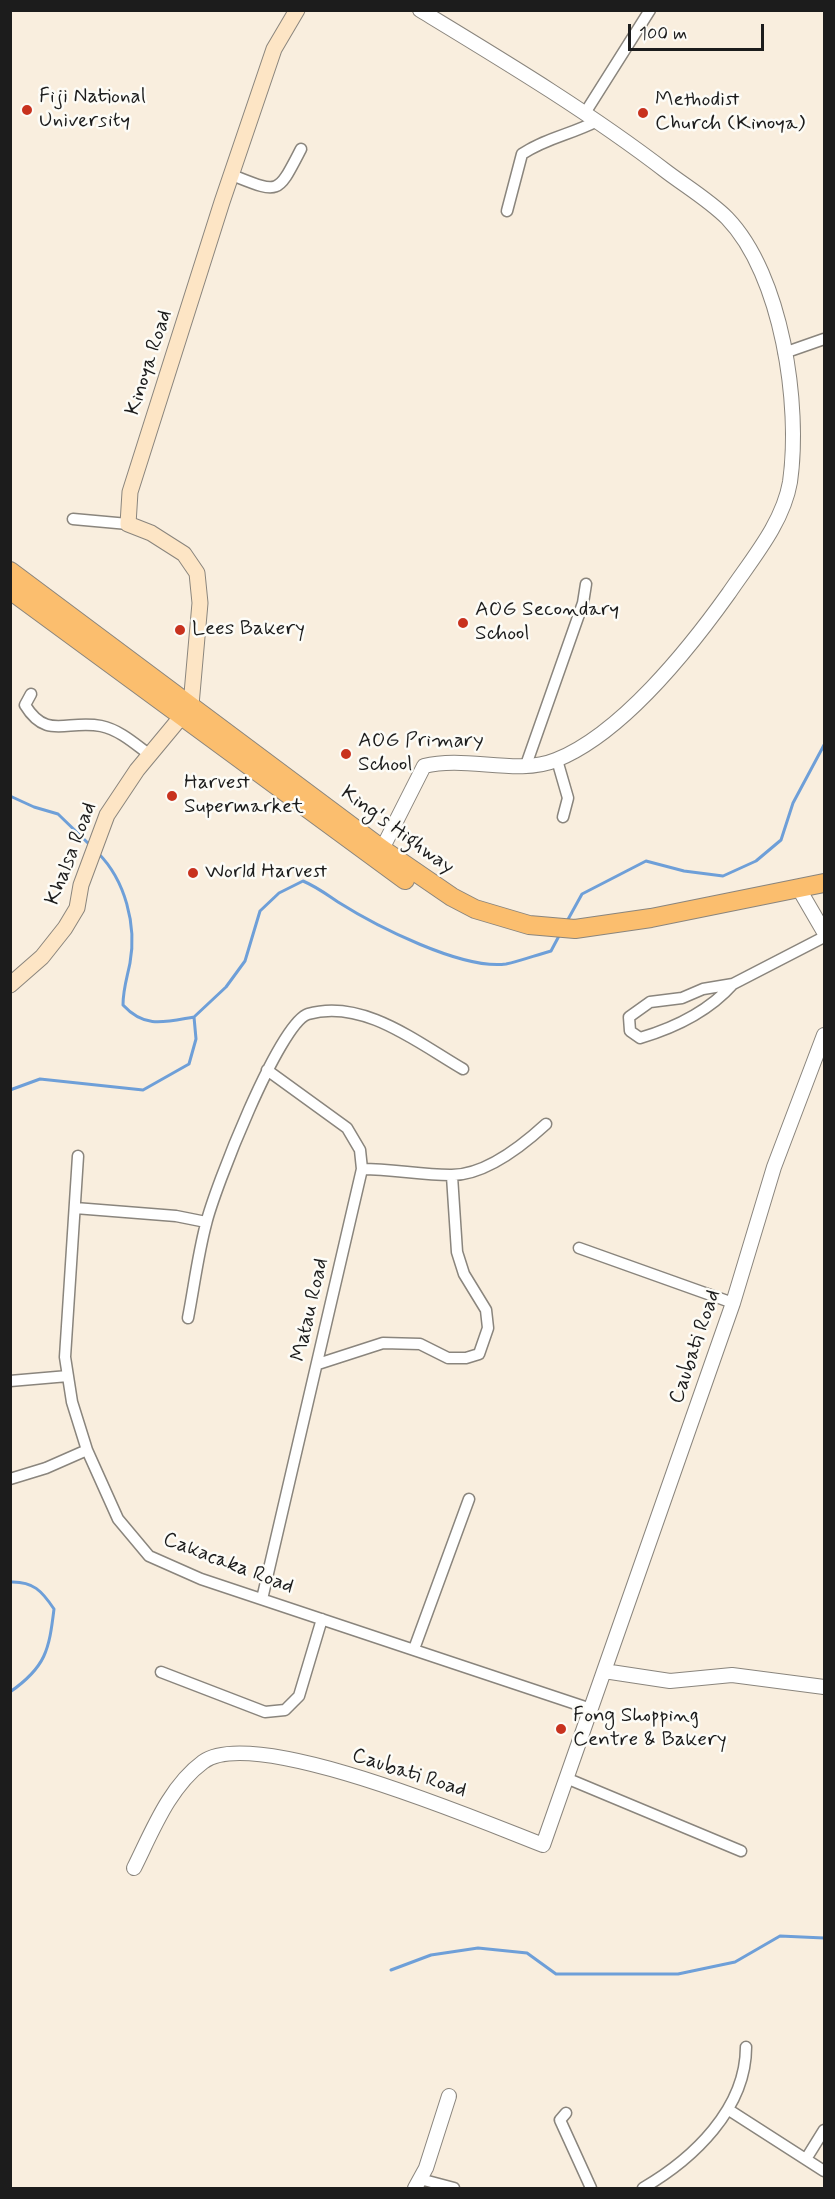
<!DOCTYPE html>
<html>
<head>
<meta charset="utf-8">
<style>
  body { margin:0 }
  #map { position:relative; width:835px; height:2199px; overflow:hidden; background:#f9eede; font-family:Mynerve,sans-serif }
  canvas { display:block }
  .frame { position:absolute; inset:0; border:12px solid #1c1c1c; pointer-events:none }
  .scale { position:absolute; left:628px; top:24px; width:136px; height:27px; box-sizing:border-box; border:3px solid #1c1c1c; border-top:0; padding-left:8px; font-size:18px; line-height:21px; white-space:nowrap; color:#1c1c1c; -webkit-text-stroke:4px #fdfcf7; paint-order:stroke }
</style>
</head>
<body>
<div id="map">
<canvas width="835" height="2199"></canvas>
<div class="frame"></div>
<div class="scale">100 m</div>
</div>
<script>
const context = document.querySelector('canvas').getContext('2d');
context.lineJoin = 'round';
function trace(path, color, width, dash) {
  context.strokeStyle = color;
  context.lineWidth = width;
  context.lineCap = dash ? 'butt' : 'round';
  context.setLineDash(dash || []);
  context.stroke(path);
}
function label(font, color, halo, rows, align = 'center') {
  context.font = font + ' Mynerve,sans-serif';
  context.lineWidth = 5;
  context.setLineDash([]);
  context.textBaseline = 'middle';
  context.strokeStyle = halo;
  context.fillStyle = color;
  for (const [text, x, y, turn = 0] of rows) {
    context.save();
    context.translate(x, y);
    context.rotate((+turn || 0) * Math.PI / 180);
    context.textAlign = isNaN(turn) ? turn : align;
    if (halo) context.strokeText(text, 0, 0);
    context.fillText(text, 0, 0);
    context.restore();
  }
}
const stream = new Path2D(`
  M10 796 34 807 58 814 91 846
  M98 853C125 880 137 925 130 963 127 978 123 989 123 1005 145 1029 165 1022 194 1017
  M566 923 582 894 646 861 684 871 723 876 756 861 781 840 793 803 824 745
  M10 1090 40 1079 143 1090 189 1064 196 1039 194 1017 226 987 245 961 260 911 279 893 303 881C317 887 326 894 338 902 376 926 462 970 506 964 521 961 536 955 551 951L560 934
  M10 1582C33 1581 42 1591 54 1609 49 1650 46 1667 10 1692
  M391 1970 431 1955 478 1948 527 1953 556 1974H678L735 1962 780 1936 824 1938`);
const minor = new Path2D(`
  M585 113 650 10
  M232 175C280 194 277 195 301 149
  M507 211 522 154C548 137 570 135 597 121
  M784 353 824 339
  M73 519 128 524
  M31 694 25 705C47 741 67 719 101 726 120 730 135 744 150 755
  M557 760 568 798 563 817
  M526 765 583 603 586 584
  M733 984C709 1011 674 1028 640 1038L630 1031 629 1017 650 1002 682 998 703 989 733 984 824 937
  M78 1156 65 1357 72 1402 87 1450 118 1519 149 1556 201 1579 591 1709
  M362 1169C393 1169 420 1175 450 1175 484 1176 522 1146 546 1124
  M75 1208 176 1216 206 1222
  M579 1248 733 1303
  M188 1318C194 1287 198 1254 206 1224 214 1190 279 1023 308 1014 363 998 418 1043 463 1069
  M318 1364 383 1343 420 1344 448 1358H466L479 1354 488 1328 486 1310 464 1274 457 1252 452 1176
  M10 1381 68 1376
  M10 1479 46 1468 87 1450
  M262 1599 362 1169 360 1150 347 1128 267 1070
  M414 1649 469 1499
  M161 1672 265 1712 285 1710 299 1696 322 1619
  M566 1778 741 1851
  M729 2110 824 2171
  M566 2113 560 2120 591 2188
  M806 2159 824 2130
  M420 2179 454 2188
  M643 2188C693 2159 746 2109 746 2047`);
const tertiary = new Path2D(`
  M378 857 424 766C466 755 517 776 556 760 621 734 689 649 729 593 752 559 783 523 790 482 801 405 782 275 727 218 710 201 687 187 667 172 589 112 504 61 420 10
  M799 889 824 932
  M604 1671 670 1681 732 1675 824 1687
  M134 1868C152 1832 169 1787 203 1762 254 1724 483 1822 543 1845L733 1303 774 1167 824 1035
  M415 2188 426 2168 449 2096`);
const secondary = new Path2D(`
  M10 985 42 957 65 928 77 908 81 885 107 815 137 770 191 705 200 603 197 573 184 554 151 533 128 524 130 492 222 202 274 49 297 10`);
const trunk = new Path2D(`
  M10 571 382 849 452 897 475 909 529 925 575 929 651 918 824 883
  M10 590 405 880`);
const markers = [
  [27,110,6,"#c8321e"],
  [643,113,6,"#c8321e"],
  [463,623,6,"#c8321e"],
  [180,630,6,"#c8321e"],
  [346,754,6,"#c8321e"],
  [172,796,6,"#c8321e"],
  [193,873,6,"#c8321e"],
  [561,1729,6,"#c8321e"]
];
const poiNames = [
  ["Fiji National",39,98],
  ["University",39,122],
  ["Methodist",655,101],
  ["Church (Kinoya)",655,125],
  ["AOG Secondary",475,611],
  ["School",475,635],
  ["Lees Bakery",192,630],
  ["AOG Primary",358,742],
  ["School",358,766],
  ["Harvest",184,784],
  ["Supermarket",184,808],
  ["World Harvest",205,873],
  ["Fong Shopping",573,1717],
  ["Centre & Bakery",573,1741]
];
const streetNames = [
  ["Kinoya Road",150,363,-72],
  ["King's Highway",397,831,36],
  ["Khalsa Road",72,854,-69],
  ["Matau Road",311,1310,-77],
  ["Caubati Road",696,1347,-71],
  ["Cakacaka Road",228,1564,21],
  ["Caubati Road",409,1774,18]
];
trace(stream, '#6e9fd8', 3);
trace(minor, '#8a857d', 13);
trace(tertiary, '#8a857d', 16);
trace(secondary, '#8a857d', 17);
trace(trunk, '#8a857d', 20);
trace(minor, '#fff', 10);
trace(tertiary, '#fff', 14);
trace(secondary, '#fde5c5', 15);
trace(trunk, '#fbbe6e', 18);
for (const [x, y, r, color] of markers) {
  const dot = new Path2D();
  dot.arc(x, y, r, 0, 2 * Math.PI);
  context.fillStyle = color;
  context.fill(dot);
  trace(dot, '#fdfcf7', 2);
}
label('21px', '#1c1c1c', '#fdfcf7', poiNames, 'left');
label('21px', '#1c1c1c', '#fdfcf7', streetNames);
</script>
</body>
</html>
